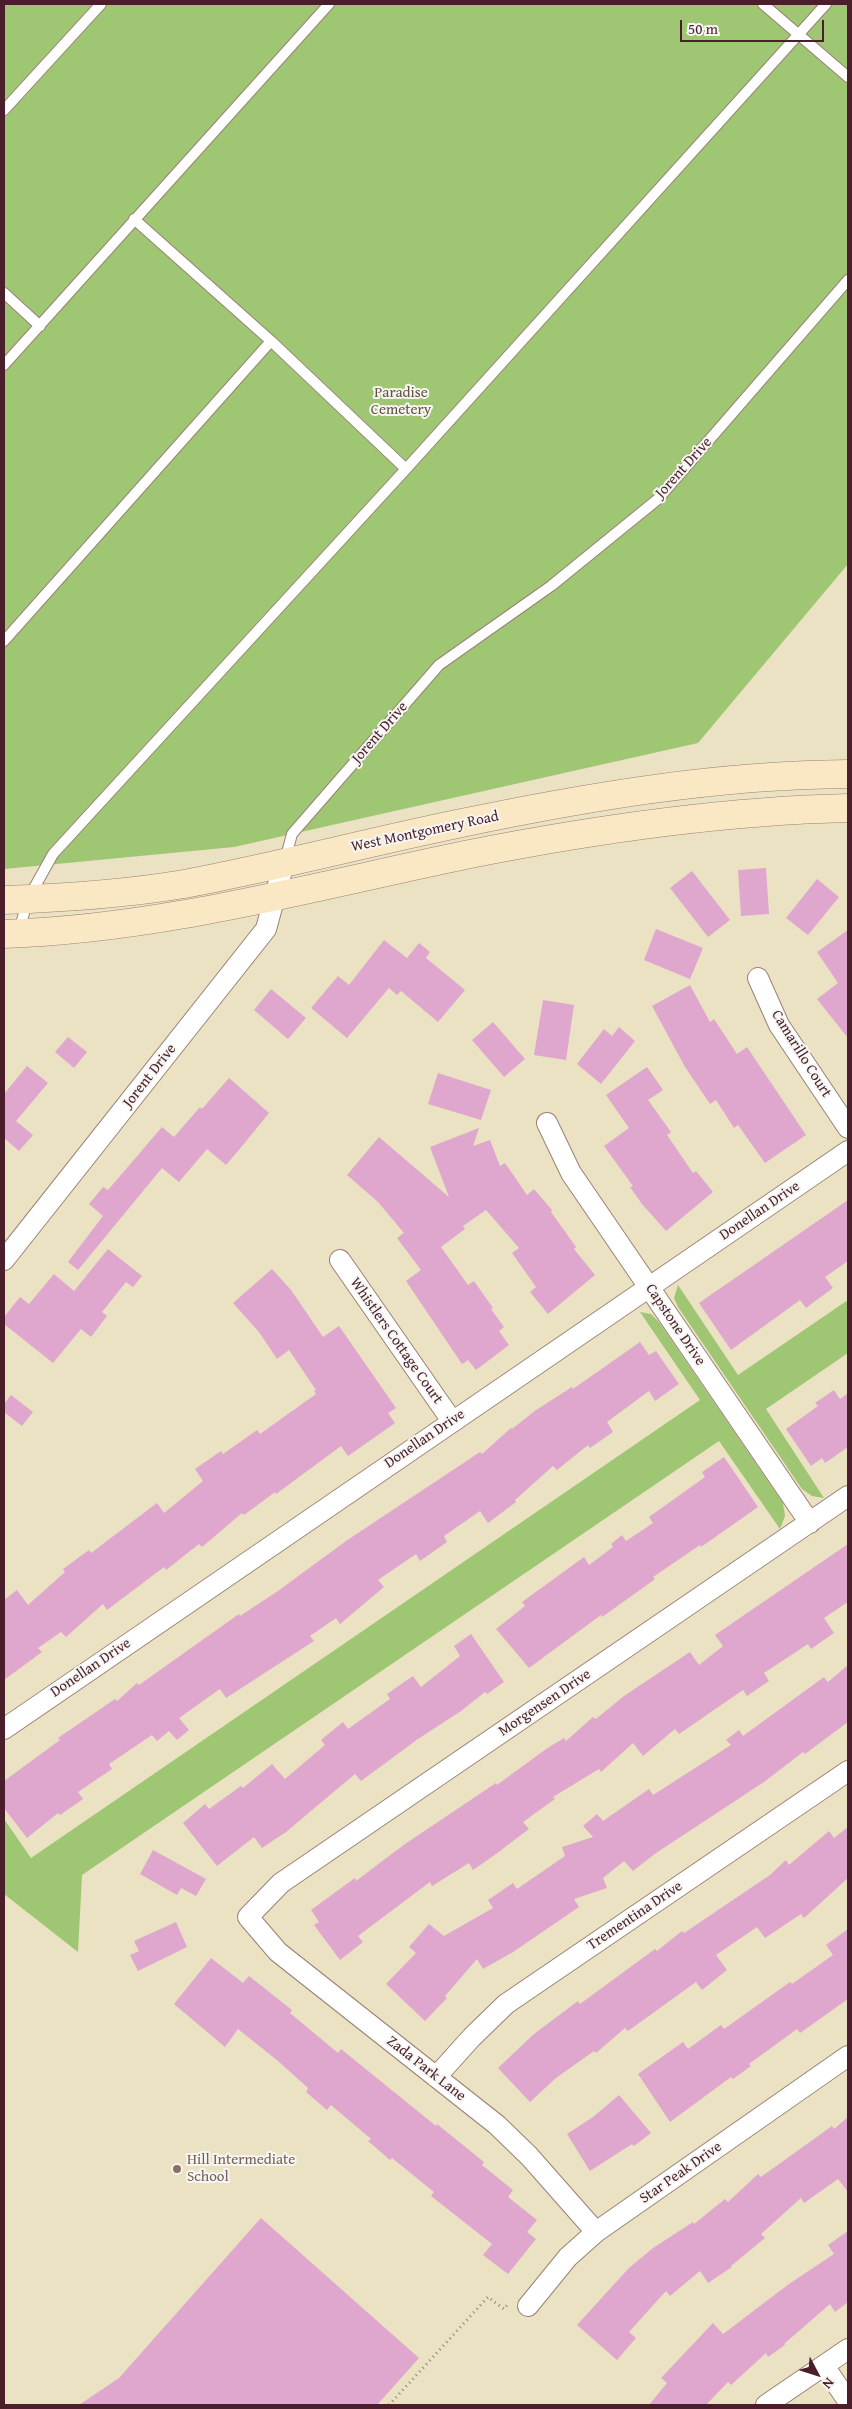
<!DOCTYPE html>
<html>
<head>
<meta charset="utf-8">
<style>
  body { margin:0 }
  #map { position:relative; width:852px; height:2409px; overflow:hidden; background:#eae2c2; font-family:"Gentium Book Plus",serif }
  canvas { display:block }
  .frame { position:absolute; inset:0; border:5px solid #4a1f2b; pointer-events:none }
  .north { position:absolute; left:792px; top:2349px; width:50px; height:50px; -webkit-text-stroke:4px #f6f6f2; paint-order:stroke; rotate:130deg; font-size:14px; font-weight:700; line-height:20px; text-align:center; color:#4a1f2b }
  .north::after { content:''; display:block; margin:auto; width:18px; height:22px; background:#4a1f2b; clip-path:polygon(50% 0,100% 100%,50% 72%,0 100%) }
  .scale { position:absolute; left:680px; top:20px; width:144px; height:22px; box-sizing:border-box; border:2px solid #4a1f2b; border-top:0; padding-left:6px; font-size:15px; line-height:18px; white-space:nowrap; color:#4a1f2b; -webkit-text-stroke:4px #f6f6f2; paint-order:stroke }
</style>
</head>
<body>
<div id="map">
<canvas width="852" height="2409"></canvas>
<div class="frame"></div>
<div class="north">N</div>
<div class="scale">50 m</div>
</div>
<script>
const context = document.querySelector('canvas').getContext('2d');
context.lineJoin = 'round';
function fillPath(path, color) {
  context.fillStyle = color;
  context.fill(path, 'evenodd');
}
function trace(path, color, width, dash) {
  context.strokeStyle = color;
  context.lineWidth = width;
  context.lineCap = dash ? 'butt' : 'round';
  context.setLineDash(dash || []);
  context.stroke(path);
}
function label(font, color, halo, rows, align = 'center') {
  context.font = font + ' "Gentium Book Plus",serif';
  context.lineWidth = 4;
  context.setLineDash([]);
  context.textBaseline = 'middle';
  context.strokeStyle = halo;
  context.fillStyle = color;
  for (const [text, x, y, turn = 0] of rows) {
    context.save();
    context.translate(x, y);
    context.rotate((+turn || 0) * Math.PI / 180);
    context.textAlign = isNaN(turn) ? turn : align;
    if (halo) context.strokeText(text, 0, 0);
    context.fillText(text, 0, 0);
    context.restore();
  }
}
const green = new Path2D(`
  M4 4H848V564L698 743 234 847 4 869Z
  M678 1285 738 1375 848 1300V1353L766 1409 824 1498 812 1496 802 1489 678 1307 674 1298Z
  M640 1312 651 1314 659 1322 783 1503 785 1516 780 1529 719 1441 82 1875 78 1952 4 1894V1819L31 1858 700 1400Z`);
const building = new Path2D(`
  M766 868 769 914 741 916 738 870Z
  M692 871 730 920 708 937 670 888Z
  M817 879 839 897 808 935 786 918Z
  M656 929 703 948 690 979 644 960Z
  M848 930V1038L817 999 838 983 817 952Z
  M384 940 407 958 419 943 430 952 426 958 465 990 438 1022 401 991 397 995 389 988 347 1038 311 1008 338 976 349 985Z
  M690 985 710 1022 714 1019 737 1054 747 1047 806 1135 765 1163 738 1125 734 1128 716 1100 710 1104 685 1067 652 1006Z
  M271 989 306 1018 288 1039 254 1010Z
  M543 1000 574 1005 566 1060 534 1055Z
  M493 1022 525 1059 504 1077 472 1040Z
  M619 1027 635 1041 601 1084 577 1064 604 1029 612 1036Z
  M68 1037 87 1052 74 1068 55 1052Z
  M27 1066 48 1083 16 1121 33 1135 19 1151 4 1138V1094Z
  M647 1067 663 1090 648 1100 671 1132 667 1135 693 1173 696 1171 713 1192 666 1231 642 1204 630 1187 633 1186 604 1146 629 1128 606 1095Z
  M438 1073 491 1090 481 1120 428 1104Z
  M229 1078 269 1113 243 1145 226 1165 207 1149 179 1182 162 1168 78 1270 68 1262 103 1216 89 1204 103 1187 108 1190 162 1127 174 1137 200 1107 202 1109Z
  M479 1128 473 1146 490 1140 500 1166 505 1163 527 1195 534 1189 552 1210 551 1212 576 1247 574 1249 595 1275 548 1314 530 1292 536 1287 512 1253 519 1248 486 1210 463 1226 465 1229 441 1247 468 1285 474 1281 493 1308 491 1309 504 1327 499 1331 509 1345 476 1370 468 1360 462 1364 406 1281 421 1270 397 1238 404 1233 378 1202 347 1175 379 1137 449 1197 430 1147Z
  M848 1200V1261L825 1277 833 1288 806 1308 800 1300 731 1350 699 1303Z
  M108 1249 142 1276 133 1287 126 1282 102 1312 107 1316 91 1337 81 1329 53 1363 4 1324V1317L20 1297 29 1304 54 1274 74 1291Z
  M272 1269 291 1290 323 1337 339 1326 396 1408 388 1413 395 1423 348 1456 341 1446 276 1494 275 1492 244 1515 242 1513 202 1547 199 1544 166 1570 164 1567 107 1610 103 1604 66 1637 61 1632 38 1648 42 1652 4 1680V1600L17 1590 28 1605 65 1572 63 1569 89 1550 91 1553 157 1503 164 1513 203 1481 195 1469 221 1451 223 1454 257 1430 260 1434 316 1394 314 1391 316 1390 289 1350 277 1359 259 1332 233 1303Z
  M640 1342 649 1355 656 1351 679 1384 655 1401 649 1391 607 1422 613 1432 590 1448 588 1445 557 1470 553 1466 515 1500 516 1502 488 1523 480 1511 444 1536 447 1542 420 1561 416 1554 378 1580 384 1587 340 1624 336 1618 310 1636 314 1641 226 1698 220 1689 179 1718 189 1730 177 1740 169 1731 157 1741 152 1735 109 1764 112 1769 78 1792 83 1799 60 1815 58 1813 27 1838 4 1808V1781L60 1740 58 1738 115 1699 117 1701 137 1683 139 1685 239 1614 240 1616 278 1591 346 1541 480 1452 482 1454 511 1428 512 1429 536 1410 572 1387 573 1389Z
  M834 1390 840 1399 848 1393V1447L825 1463 822 1458 811 1466 786 1429 818 1406 815 1403Z
  M11 1395 33 1412 22 1426 4 1412V1404Z
  M724 1457 758 1507 701 1547 700 1545 653 1577 655 1579 640 1590 602 1617 601 1615 529 1668 496 1629 525 1606 522 1602 584 1557 589 1565 613 1547 611 1544 622 1535 626 1541 653 1523 649 1517 705 1477 702 1472Z
  M848 1544V1602L824 1618 834 1633 811 1649 808 1644 764 1673 769 1681 747 1696 743 1690 679 1734 675 1729 643 1756 633 1743 601 1772 599 1769 553 1797 555 1799 523 1822 529 1829 496 1854 473 1870 469 1863 432 1886 430 1882 358 1936 363 1942 340 1960 314 1925 319 1922 311 1910 355 1878 356 1881 405 1844 496 1783 497 1785 546 1749 564 1738 566 1741 593 1717 596 1719 624 1696 690 1652 699 1665 723 1646 715 1635Z
  M471 1634 504 1682 487 1694 485 1692 461 1711 418 1739 361 1781 355 1774 286 1832 262 1848 254 1837 217 1866 183 1823 205 1804 209 1809 241 1786 243 1788 272 1764 285 1779 325 1745 321 1740 343 1722 348 1729 390 1699 387 1694 413 1676 421 1687 460 1656 454 1646Z
  M848 1665V1722L805 1754 803 1752 764 1782 656 1853 633 1871 624 1861 603 1878 607 1888 574 1899 579 1907 513 1952 483 1969 477 1959 445 1996 447 1998 425 2021 386 1984 416 1953 409 1947 429 1924 444 1936 493 1908 488 1900 513 1883 517 1889 565 1856 562 1847 593 1837 583 1826 597 1814 603 1821 649 1789 653 1795 731 1745 726 1740 739 1730 743 1736 824 1677 828 1682Z
  M848 1827V1878L804 1918 801 1914 765 1938 757 1927 716 1955 727 1970 702 1990 696 1982 628 2031 625 2028 596 2053 594 2051 556 2078 530 2102 498 2068 534 2034 578 2001 580 2004 655 1949 657 1951 682 1931 684 1933 770 1875 786 1860 789 1865 829 1831 834 1838Z
  M153 1850 206 1879 196 1896 181 1888 177 1895 140 1874Z
  M176 1922 187 1947 138 1971 130 1955 139 1951 134 1941Z
  M848 1929V1999L800 2033 797 2029 749 2064 751 2066 733 2079 731 2077 670 2122 638 2074 683 2042 688 2049 721 2025 724 2029 790 1982 792 1984 833 1955 826 1945Z
  M211 1958 243 1983 249 1976 292 2010 290 2013 338 2053 341 2049 436 2126 437 2124 484 2162 482 2165 513 2190 508 2197 537 2220 527 2232 536 2239 508 2274 483 2255 492 2244 431 2196 434 2192 392 2158 390 2160 368 2141 371 2139 331 2105 327 2110 306 2092 308 2088 278 2061 238 2029 225 2047 174 2004Z
  M619 2095 651 2133 634 2146 632 2144 590 2171 567 2134 593 2117Z
  M848 2117V2192L838 2179 804 2203 801 2198 761 2234 765 2238 731 2266 732 2267 708 2283 700 2271 670 2296 666 2291 629 2332 636 2338 617 2360 577 2325 629 2268 653 2248 693 2222 694 2224 725 2199 728 2202 758 2174 761 2177 832 2126 834 2129Z
  M261 2218 419 2358 377 2405H79L119 2378Z
  M848 2231V2302L835 2312 830 2304 784 2344 785 2345 768 2357 766 2353 731 2385 728 2382 706 2405H649L667 2383 661 2378 713 2323 723 2334 789 2284 834 2254 828 2245Z`);
const path = new Path2D(`
  M389 2405 488 2297 504 2309 508 2304`);
const service = new Path2D(`
  M763 4 848 77
  M4 110 101 4
  M134 219 271 341 406 469
  M4 293 40 326
  M4 365 329 4
  M4 641 271 341
  M285 860 292 834 439 665 551 586 658 499 848 280
  M19 931 28 899 53 854 406 469 826 4`);
const minor = new Path2D(`
  M758 978 779 1025 848 1128
  M547 1123 571 1173 810 1523
  M4 1260 266 929 284 863
  M340 1260 452 1421
  M4 1729 848 1151
  M436 2077 472 2037 506 2004 848 1771
  M596 2232 529 2156 497 2125 278 1952 248 1917 281 1883 848 1496
  M528 2306 568 2257 596 2232 848 2056
  M824 2366 848 2401
  M766 2405 848 2349`);
const secondary = new Path2D(`
  M4 900C64 898 124 894 184 884 275 867 365 843 457 824 586 797 716 775 848 774
  M4 934C161 929 311 887 465 855 590 830 720 811 848 808`);
const markers = [
  [177,2169,5,"#8d6e63"]
];
const parkNames = [
  ["Paradise",401,393],
  ["Cemetery",401,410]
];
const streetNames = [
  ["Jorent Drive",684,468,-48],
  ["Jorent Drive",380,733,-49],
  ["West Montgomery Road",425,832,-12],
  ["Camarillo Court",801,1054,58],
  ["Jorent Drive",150,1076,-52],
  ["Donellan Drive",760,1211,-34],
  ["Capstone Drive",675,1325,56],
  ["Whistlers Cottage Court",396,1341,55],
  ["Donellan Drive",425,1439,-34],
  ["Donellan Drive",91,1668,-34],
  ["Morgensen Drive",545,1703,-34],
  ["Trementina Drive",635,1916,-34],
  ["Zada Park Lane",426,2069,38],
  ["Star Peak Drive",681,2173,-35]
];
const educationNames = [
  ["Hill Intermediate",187,2160],
  ["School",187,2177]
];
fillPath(green, '#9fc672');
fillPath(building, '#dfa7ce');
trace(service, '#9a8076', 12);
trace(minor, '#9a8076', 22);
trace(secondary, '#9a8076', 29);
trace(path, '#9a8076', 3, [1, 4]);
trace(service, '#fff', 10);
trace(minor, '#fff', 20);
trace(secondary, '#fae7c3', 28);
for (const [x, y, r, color] of markers) {
  const dot = new Path2D();
  dot.arc(x, y, r, 0, 2 * Math.PI);
  context.fillStyle = color;
  context.fill(dot);
  trace(dot, '#f6f6f2', 2);
}
label('15px', '#645140', '#f6f6f2', parkNames);
label('15px', '#4a1f2b', '#f6f6f2', streetNames);
label('15px', '#785e54', '#f6f6f2', educationNames, 'left');
</script>
</body>
</html>
